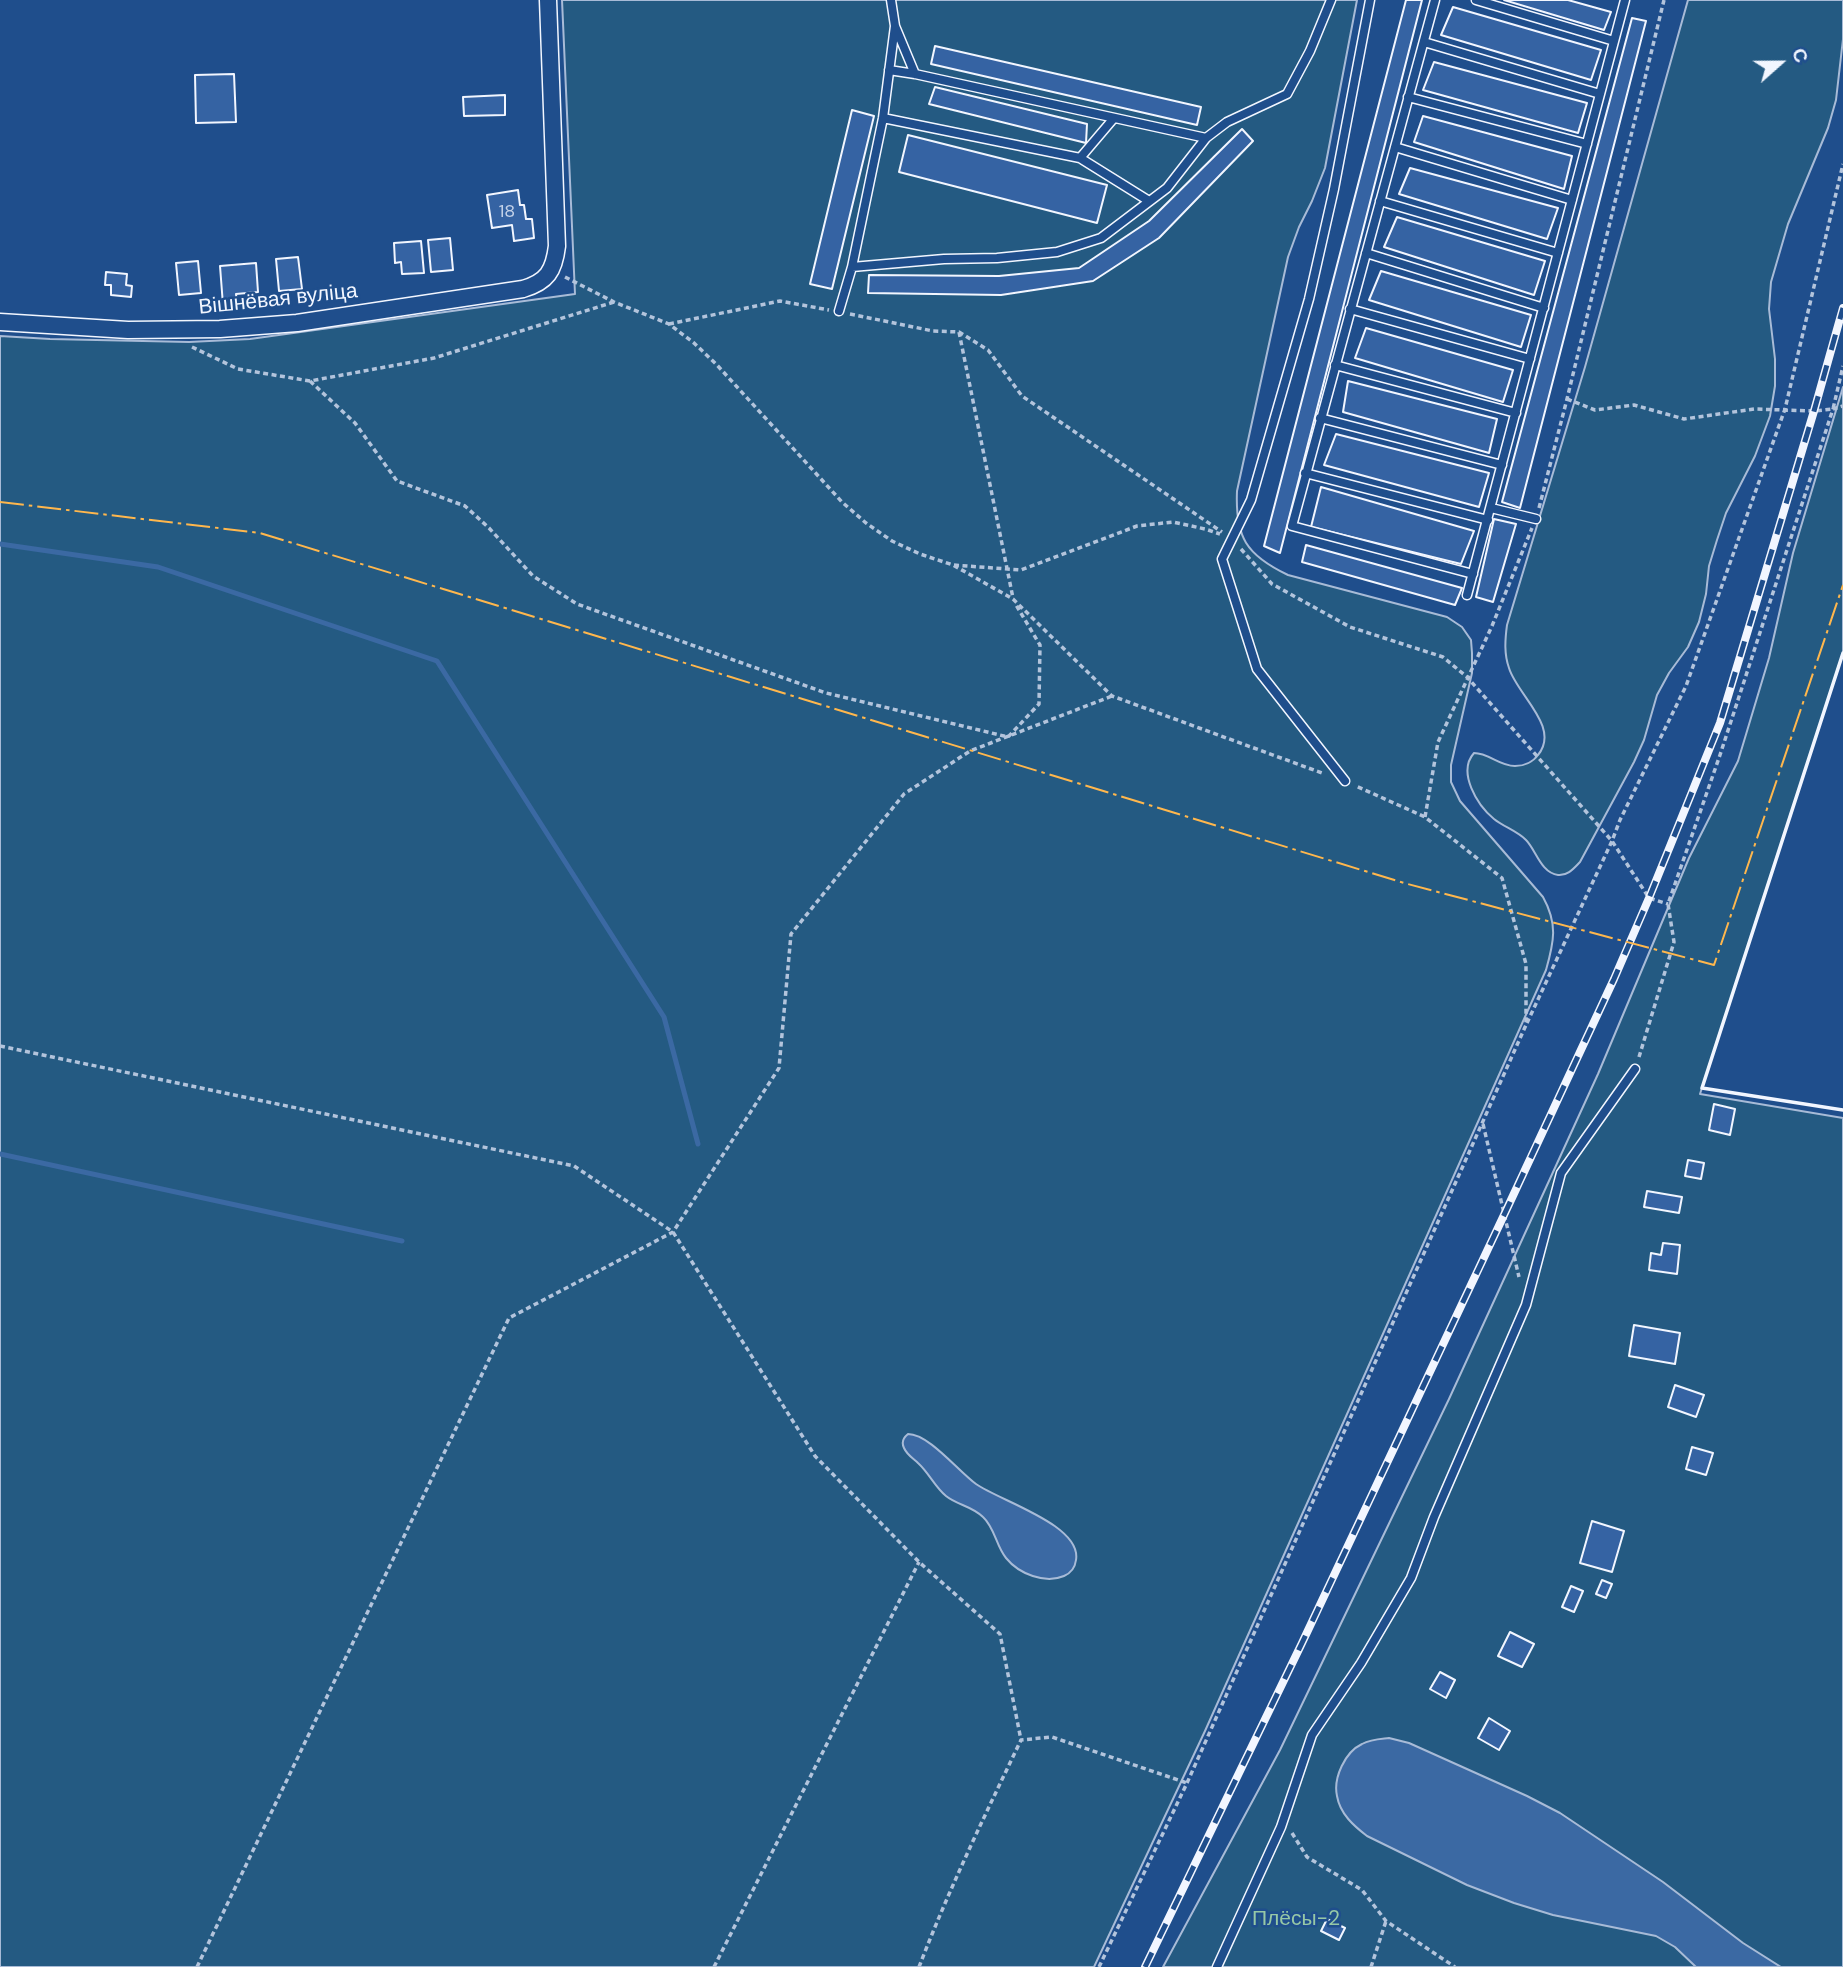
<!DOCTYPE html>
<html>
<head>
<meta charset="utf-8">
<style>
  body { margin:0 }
  #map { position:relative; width:1843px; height:1967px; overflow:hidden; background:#1f4e8c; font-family:"DM Sans",sans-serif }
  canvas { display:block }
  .north { position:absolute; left:1745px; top:28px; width:70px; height:70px; -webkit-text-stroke:5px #1f4e8c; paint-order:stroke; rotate:69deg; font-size:19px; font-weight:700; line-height:28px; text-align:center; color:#f2f6ff }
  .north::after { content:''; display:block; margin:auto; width:24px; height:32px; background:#f2f6ff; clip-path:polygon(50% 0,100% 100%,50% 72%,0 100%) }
</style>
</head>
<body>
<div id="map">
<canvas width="1843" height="1967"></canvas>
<div class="north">С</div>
</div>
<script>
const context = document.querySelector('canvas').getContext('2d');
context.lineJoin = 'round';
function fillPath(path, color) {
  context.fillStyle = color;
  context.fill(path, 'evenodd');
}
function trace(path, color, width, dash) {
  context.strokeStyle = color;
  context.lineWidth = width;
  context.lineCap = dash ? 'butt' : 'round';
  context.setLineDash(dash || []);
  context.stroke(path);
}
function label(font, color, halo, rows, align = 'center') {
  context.font = font + ' "DM Sans",sans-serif';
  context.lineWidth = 5;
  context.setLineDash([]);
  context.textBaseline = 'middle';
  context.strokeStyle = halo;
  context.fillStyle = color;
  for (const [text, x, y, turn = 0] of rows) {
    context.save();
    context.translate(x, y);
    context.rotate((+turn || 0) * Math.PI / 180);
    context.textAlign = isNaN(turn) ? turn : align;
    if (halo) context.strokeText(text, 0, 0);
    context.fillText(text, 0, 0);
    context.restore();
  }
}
const green = new Path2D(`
  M562 0H1357L1325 168 1312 201 1299 227 1288 257 1237 491C1235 537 1246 555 1288 575L1447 617 1462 627 1471 640 1472 653V673L1451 765V782L1460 801 1543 897C1558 924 1554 942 1546 970L1205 1731 1094 1967H0V336L50 339 189 342 250 339 575 294Z
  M1688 0H1843V39L1836 100 1828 128 1788 224 1771 282 1769 309 1775 359V386L1770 416 1755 456 1726 513 1717 540 1709 566 1706 594 1699 622 1688 647 1669 673 1657 695 1644 740 1634 762 1580 862C1574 868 1568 876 1558 875 1541 873 1536 850 1526 840 1517 831 1504 827 1494 819 1477 805 1457 772 1474 753 1489 753 1499 766 1515 766 1524 766 1533 762 1538 755 1561 727 1517 695 1509 668 1504 654 1505 640 1507 625L1585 367Z
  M1843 387V653L1700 1094 1843 1118V1967H1163L1280 1750 1449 1399 1598 1074 1689 858 1738 761 1769 658 1793 553Z`);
const water = new Path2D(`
  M908 1434C929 1434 958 1471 976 1484 1000 1501 1082 1525 1076 1560 1075 1568 1071 1573 1064 1576 1045 1584 1019 1574 1006 1558 996 1546 995 1528 983 1517 972 1506 957 1505 946 1496 935 1487 929 1473 918 1463 914 1459 907 1455 904 1448 901 1442 903 1438 908 1434Z
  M1389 1738 1409 1743 1527 1796 1560 1813 1663 1882 1743 1943 1781 1967H1696L1675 1947 1656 1936 1553 1915 1514 1903 1467 1885 1367 1836C1354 1826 1340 1814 1337 1796 1333 1778 1345 1752 1362 1744 1371 1739 1380 1739 1389 1738Z`);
const stream = new Path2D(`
  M0 544 158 567 437 661 664 1017 698 1144
  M0 1154 402 1241`);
const building = new Path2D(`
  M1406 0H1422L1280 553 1264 546Z
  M1504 0H1568L1611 12 1604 30Z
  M1453 7 1601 50 1591 80 1441 35Z
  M1632 18 1646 21 1520 508 1502 502Z
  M935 46 1201 107 1197 125 931 64Z
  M1434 62 1587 103 1578 133 1423 90Z
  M234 74 236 122 196 123 195 75Z
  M935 87 1087 124 1086 143 929 104Z
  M505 95V115L464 116 463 97Z
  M852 110 874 116 832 289 810 284Z
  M1423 116 1572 156 1564 189 1414 142Z
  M1242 129 1253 141 1159 238 1093 281 1001 295 868 293 869 275 999 276 1079 268 1149 221Z
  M908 135 1107 185 1097 223 899 172Z
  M1410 168 1558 208 1547 239 1399 194Z
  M518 190 520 205H524L526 219H532L534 238 514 241 512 225 492 228 487 195Z
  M1397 217 1545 261 1534 295 1384 247Z
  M450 238 453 270 431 272 428 240Z
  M421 241 424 273 402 274 401 262 395 263 394 243Z
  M298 257 302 289 279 291 276 259Z
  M198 261 201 293 179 295 176 263Z
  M256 263 258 292 236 294 237 303 223 305 220 266Z
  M1381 271 1531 315 1521 347 1369 300Z
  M106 272 127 274 126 285 132 286 131 297 111 295V285H105Z
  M1366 328 1513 370 1503 402 1355 358Z
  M1348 381 1497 419 1489 453 1343 412Z
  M1336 434 1489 473 1479 507 1324 465Z
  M1321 487 1474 531 1461 564 1311 527Z
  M1494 519 1516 524 1493 602 1476 597Z
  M1306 545 1462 588 1455 605 1302 562Z
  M1714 1104 1735 1109 1730 1135 1709 1130Z
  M1688 1160 1704 1163 1701 1179 1685 1176Z
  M1647 1191 1682 1197 1679 1213 1644 1207Z
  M1663 1243 1680 1245 1677 1274 1649 1270 1651 1253 1661 1255Z
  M1634 1325 1680 1333 1675 1364 1629 1356Z
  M1675 1385 1704 1395 1696 1417 1668 1407Z
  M1692 1447 1713 1453 1706 1475 1686 1469Z
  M1592 1521 1624 1531 1612 1572 1580 1563Z
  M1602 1580 1612 1584 1606 1598 1596 1594Z
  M1571 1586 1583 1591 1574 1612 1562 1607Z
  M1510 1632 1534 1644 1522 1667 1498 1656Z
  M1440 1672 1455 1680 1446 1698 1430 1689Z
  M1489 1718 1510 1731 1499 1750 1478 1738Z
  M1327 1919 1345 1928 1339 1940 1321 1931Z`);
const path = new Path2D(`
  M565 277 614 302 669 324 694 343 717 365 842 502 866 523 892 541 920 554 953 565 1013 599 1112 696 1322 773
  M850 314 933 331 959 332 988 350 1022 396 1222 532
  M669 324 780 301 829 310
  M959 332 1013 598
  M192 347 238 369 310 381 434 358 614 302
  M310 381 355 423 397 481 465 506 489 528 533 576 577 604 826 693 1008 737 1039 704 1040 645 1016 605
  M1567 399 1595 410 1634 405 1684 419 1754 409 1814 411 1833 409 1843 366
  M1539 508 1567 399 1664 0
  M1241 549 1272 584 1350 627 1443 657 1467 677 1612 841 1649 898 1668 904
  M954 565 1021 570 1137 526 1173 522 1205 529 1220 534
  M1425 817 1438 742 1492 626 1532 528
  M1527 1023 1612 841 1620 820 1686 686 1785 409 1843 164
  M0 1046 574 1166 673 1232 815 1456 919 1562 1000 1634 1021 1740
  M1639 1057 1674 942 1668 904 1720 755 1833 409 1843 406
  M1483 1124 1519 1277
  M1292 1833 1307 1857 1362 1890 1386 1921 1455 1967
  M197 1967 509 1318 673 1232 779 1068 791 934 904 794 970 751 1112 696
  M714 1967 919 1562
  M919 1967C949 1889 985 1815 1021 1740L1052 1737 1187 1783
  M1099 1967 1187 1783 1526 1025V964L1502 878 1425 817 1356 786
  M1371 1967 1386 1921`);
const lane = new Path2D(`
  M891 0 895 26 915 74
  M1435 0 1292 526 1473 574
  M1476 0 1614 41
  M1424 42 1600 94
  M889 70 915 74 1206 138
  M1408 97 1587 144
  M883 118 1080 158 1114 118
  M1395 147 1572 200
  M1080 158 1149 201
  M1380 201 1558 253
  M1366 253 1544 308
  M852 267 883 118 895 26
  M1350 309 1530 359
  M839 311 852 267 944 259 997 258 1057 252 1101 238 1167 188 1206 138 1227 122 1287 94 1310 51 1331 0
  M1335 365 1516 413
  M1320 418 1502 465
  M1305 473 1488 520
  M1491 508 1536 519
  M1467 595 1625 0
  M1345 781 1257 669 1222 559 1251 500 1309 299 1334 189 1370 0
  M1217 1967 1281 1827 1312 1735 1361 1663 1411 1578 1434 1517 1526 1305 1561 1173 1635 1069`);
const street = new Path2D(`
  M0 322 128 330 220 329 297 323 523 289C547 282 554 271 557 246L548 0`);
const rail = new Path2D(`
  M1145 1967 1302 1643 1504 1215 1614 979 1649 898 1720 723 1814 411 1843 308`);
const wall = new Path2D(`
  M1843 653 1702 1088 1843 1110`);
const power = new Path2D(`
  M0 502 260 533 1404 883 1714 965 1843 585`);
const numberNames = [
  ["18",507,212]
];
const streetNames = [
  ["Вішнёвая вуліца",278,300,-6]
];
const parkNames = [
  ["Плёсы-2",1296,1919]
];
fillPath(green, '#245a82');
trace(green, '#a8bbd7', 2);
fillPath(water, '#3b69a3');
trace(water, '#a8bbd7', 2);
trace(stream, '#3b69a3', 5);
fillPath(building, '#3563a3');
trace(building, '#f2f6ff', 2);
trace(lane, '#f2f6ff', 11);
trace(street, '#f2f6ff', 19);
trace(path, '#b3c4dc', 3.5, [5, 3.5]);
trace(lane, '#1f4e8c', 8);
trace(street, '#1f4e8c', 16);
trace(rail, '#f2f6ff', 8);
trace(rail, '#1f4e8c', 5, [16]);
trace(wall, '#f2f6ff', 3.5);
trace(power, '#ffb74d', 2, [24, 5, 3.5, 5]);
label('18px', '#c3d1e8', null, numberNames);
label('21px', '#f2f6ff', '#1f4e8c', streetNames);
label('21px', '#97c8a6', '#1f4e8c', parkNames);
</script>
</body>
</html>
